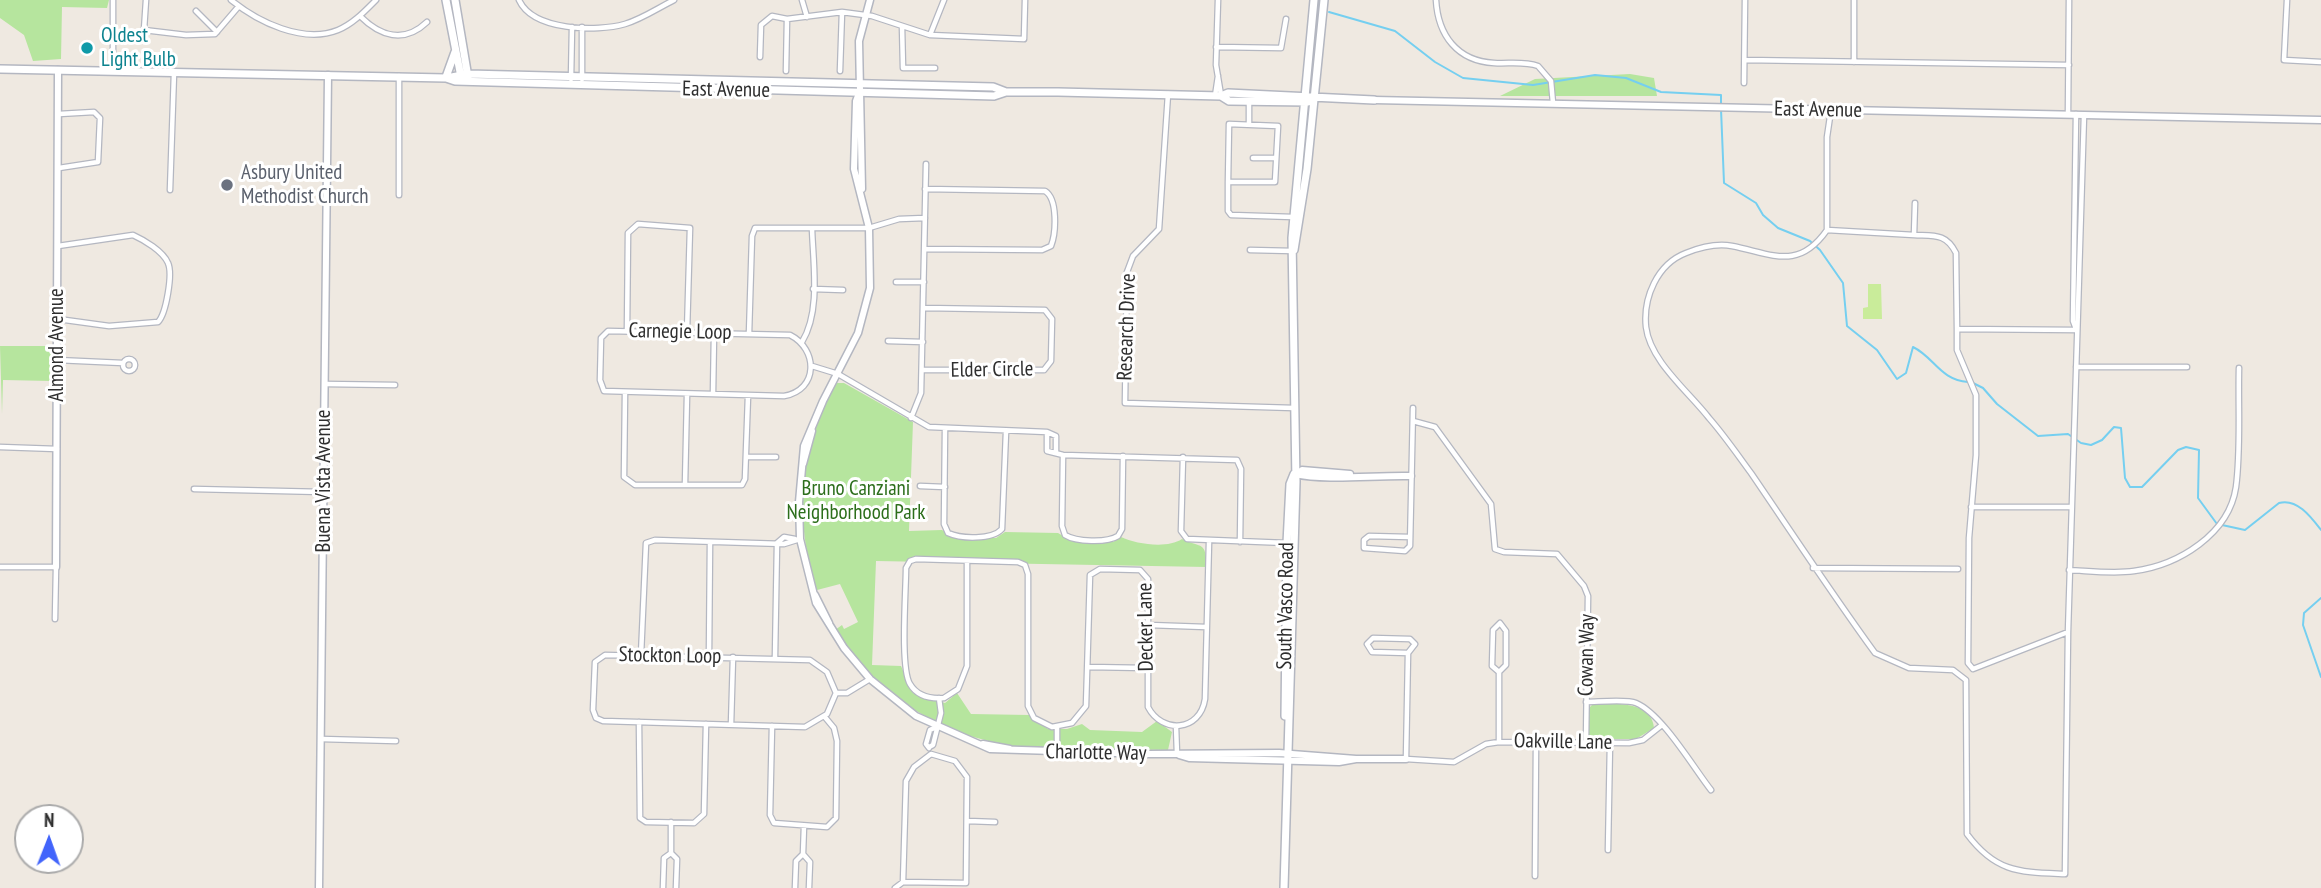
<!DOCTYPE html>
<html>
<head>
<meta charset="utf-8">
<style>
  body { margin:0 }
  #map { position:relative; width:2321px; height:888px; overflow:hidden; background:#efe9e1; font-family:"PT Sans Narrow",sans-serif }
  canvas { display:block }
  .north { position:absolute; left:14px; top:804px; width:70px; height:70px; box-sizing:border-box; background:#fff; border:2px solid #ababab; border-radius:50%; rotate:1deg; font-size:19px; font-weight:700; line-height:28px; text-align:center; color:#2e2e2e }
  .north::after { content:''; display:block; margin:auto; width:24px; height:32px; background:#4264fb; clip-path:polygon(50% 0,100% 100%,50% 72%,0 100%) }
</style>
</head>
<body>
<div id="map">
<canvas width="2321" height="888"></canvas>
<div class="north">N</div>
</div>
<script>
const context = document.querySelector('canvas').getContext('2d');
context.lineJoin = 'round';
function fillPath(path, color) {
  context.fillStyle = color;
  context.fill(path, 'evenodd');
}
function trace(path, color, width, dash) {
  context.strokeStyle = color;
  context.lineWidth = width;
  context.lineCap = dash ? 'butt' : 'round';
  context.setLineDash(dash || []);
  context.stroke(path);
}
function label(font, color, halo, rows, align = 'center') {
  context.font = font + ' "PT Sans Narrow",sans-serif';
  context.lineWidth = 6;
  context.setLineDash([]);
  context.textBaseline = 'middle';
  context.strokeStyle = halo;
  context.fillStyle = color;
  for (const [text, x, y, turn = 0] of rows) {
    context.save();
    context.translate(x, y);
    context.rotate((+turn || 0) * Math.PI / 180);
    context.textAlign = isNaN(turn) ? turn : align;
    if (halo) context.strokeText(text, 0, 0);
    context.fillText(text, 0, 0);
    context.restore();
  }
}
const green = new Path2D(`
  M0 0H109L107 8 62 7 61 59 33 61 24 35 0 18Z
  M1630 74 1654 78 1657 96H1500L1535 79Z
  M0 346H52V381L3 380 2 414Z
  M837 383H844L913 422 909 531 942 530 956 538H996L1005 532 1058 533 1070 540 1113 542 1121 537C1136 544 1167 549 1182 539 1203 549 1205 540 1207 567L876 561 872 665 901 666 913 693 945 703 957 693 971 714 1029 715 1048 729H1067L1082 724 1090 730 1142 732 1157 721 1172 732 1168 750 1014 748 948 730 890 695 869 675 835 630 842 625 844 629 858 622 840 584 817 590C795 527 796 439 837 383Z
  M1593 704C1613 704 1652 700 1654 728L1636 739H1590L1587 736V710Z`);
const pitch = new Path2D(`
  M1868 284H1881L1882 319H1863V308L1868 307Z`);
const stream = new Path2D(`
  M1329 12 1395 31 1435 62 1463 78 1533 85 1595 75 1626 78 1661 92 1721 95V104
  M1721 109 1724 183 1756 203 1763 215 1778 228 1810 241 1820 250 1843 283 1847 326 1877 350 1897 379 1906 373 1913 347C1934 357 1940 380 1968 382
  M1973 383 1983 388 1997 404 2038 436 2068 434 2081 443 2091 445 2102 440 2114 427 2121 428 2125 478 2130 487H2142L2178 450 2186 447 2199 450 2198 498 2217 524
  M2222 525 2245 530 2279 503C2297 498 2311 517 2321 530
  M2321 598 2304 613 2303 625 2321 677`);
const minor = new Path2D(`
  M146 0 144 30 186 35 215 34 239 6
  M231 0C258 22 303 44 338 30 353 24 365 11 376 0
  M519 0C533 31 597 32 625 24 642 19 658 8 674 0
  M802 0 807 17
  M1218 0 1216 65 1221 95
  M1436 0C1438 35 1457 61 1494 63 1508 64 1524 61 1538 66L1551 81 1553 103
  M1854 0V62
  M2287 0 2284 60 2321 62
  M196 11 217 32
  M360 16C380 36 404 44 427 22
  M902 26 903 68H935
  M930 35 944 0
  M1216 47 1281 48 1286 19
  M760 57 761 25 772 16 787 19 842 12 872 16 930 35 1024 39 1025 0
  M1745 60 2069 65
  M113 71V0
  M786 71 787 19
  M840 71 842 12
  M399 76V195
  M571 79 572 27
  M582 79V27
  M1744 83 1745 0
  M1168 94 1159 229 1133 256 1127 272 1125 403 1294 408
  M1215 96 1218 76
  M2068 114 2069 0
  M2076 114 2073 321 2076 329
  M1229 124 1278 126 1275 182H1228Z
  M1249 125V102
  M1253 158H1276
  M59 168 98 162 100 118 94 112 59 114
  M1228 182V211L1231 215 1293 217
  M170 190 174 73
  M1915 203 1914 235C1934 236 1946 233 1956 253L1957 329
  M1827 230V137L1831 110
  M1914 235 1827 230C1798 271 1773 254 1732 246 1716 243 1701 247 1686 253 1657 264 1643 298 1646 327 1650 361 1689 392 1709 418 1724 435 1737 454 1751 473 1792 533 1832 594 1875 653L1909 668 1953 670 1966 680 1967 834C1996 873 2020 872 2065 874L2068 632
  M925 249 1042 250 1051 246C1056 233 1058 199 1045 191L925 189
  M1250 250 1293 251
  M896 282H924
  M813 289 843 290
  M58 319 109 326 158 322C166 314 173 274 168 263 163 251 144 240 133 235L58 246
  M2077 330 1957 329V350L1976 395V455L1969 538 1968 663 1973 669 2068 632 2084 115
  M608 331 790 335C818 349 819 390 784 396L604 391 600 380 601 338Z
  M627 331 628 233 638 224 690 228 687 332
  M749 334 752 236 755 228H869L899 219 925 218
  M888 341 923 342
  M802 342C821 311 813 263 812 228
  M123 365a6 6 0 1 1 12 0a6 6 0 1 1-12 0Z
  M57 360 123 363
  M812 366 838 374 929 427 1047 432 1056 436V453
  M2076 367H2187
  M923 370H1044L1051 361 1052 319 1045 310 924 308
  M325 384 395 385
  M625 393 624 477 635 485H742L745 479 748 396
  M713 394 714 334
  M911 418 921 393 926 164
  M1413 421 1435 427 1491 504 1495 549 1504 552 1557 554 1584 586 1588 596 1586 742
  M945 430 944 524 948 533C961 539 992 540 1002 529L1006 432
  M1047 432V451L1063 455 1237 460 1241 469 1240 542
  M0 447 57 449
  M1063 455 1062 526 1065 535C1076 542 1107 543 1118 536L1122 529 1123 456
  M746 457H776
  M1183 457 1181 531 1187 539 1287 543
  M685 485 687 395
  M920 486 945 487
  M194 489 323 492
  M1971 507H2070
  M1410 537 1369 536 1364 540V548L1405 551 1410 546 1413 408
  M777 543 784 537 795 539
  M967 561V666L958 689 944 698C931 699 917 696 910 684 900 668 906 591 906 568L910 561 916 559 1018 562 1025 565 1028 574V706L1034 718 1052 727 1072 723 1086 706 1090 575 1100 569 1140 570 1148 579V707C1162 734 1200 732 1205 699L1209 542
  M0 567H56L55 619
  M1813 568 1958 569
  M2069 570C2090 571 2114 574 2134 571 2179 565 2229 534 2236 487 2241 449 2238 407 2239 368
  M1149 625 1206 627
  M1408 653 1372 652 1367 644 1373 638 1410 639 1415 644 1408 653 1406 759 1454 762 1486 744 1499 742 1629 743 1643 740 1662 725
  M605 655 810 660 827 672 836 693 827 714 805 727 603 721 596 718 593 710 595 662Z
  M641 655 646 543 655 540 784 544 800 539
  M709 656 710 542
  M775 657 777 543
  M1088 667 1146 668
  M836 693H847L870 679
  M1586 702C1598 702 1627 699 1636 703 1662 714 1693 767 1711 790
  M639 722 640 818 646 822 694 823 704 814 706 724
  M731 725 733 657
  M772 726 770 815 774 823 827 827 836 818 837 741 834 728 824 716
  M1176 726 1177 754
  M1057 728V751
  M321 739 396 741
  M1499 742V672L1492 666 1493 630 1500 623 1506 631V665L1499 672
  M929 747 933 745 941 713 939 698
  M929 748 926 744 930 730 936 727
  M968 821 995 822
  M671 822V853L677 859 676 888
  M804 826 803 854 810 862 809 888
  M1608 850 1610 743
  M1535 876 1536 743
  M663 888 664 858 671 853
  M795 888 796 861 803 854
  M895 888 903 882 966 883 967 777 955 761 931 754 914 767 906 781 903 882`);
const tertiary = new Path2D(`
  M859 93 856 101 854 169 869 228 870 288 858 333 823 401 804 446 799 502 800 539 816 603 844 648 870 679 916 716 990 749 1148 754 1279 753 1356 759
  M1374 100 2321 120
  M862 189 859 41 870 0
  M803 464 812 431
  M1294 474C1329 481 1373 475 1411 476
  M1297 474 1302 470 1350 474
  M56 567 58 70
  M815 595 829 623
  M983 744 1010 749
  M1179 755 1189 758 1339 762 1356 759H1406
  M319 888 328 75`);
const secondary = new Path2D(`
  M446 0 461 77
  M455 0 468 77
  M0 69 446 78 468 74 993 87 1006 92
  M446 77 455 52
  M446 78 455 81 994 96 1006 92H1058L1221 96 1228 93 1374 100
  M1221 96 1229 101 1308 102
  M1294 250 1307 169 1324 0
  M1285 716 1287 543 1290 484 1294 474
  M1284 888 1296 482 1292 238 1314 0`);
const markers = [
  [87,48,7,"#0f9aa8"],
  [227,185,7,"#6b7280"]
];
const cultureNames = [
  ["Oldest",101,36],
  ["Light Bulb",101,60]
];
const streetNames = [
  ["East Avenue",726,90,1],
  ["East Avenue",1818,110,1],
  ["Research Drive",1127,327,-88],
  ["Carnegie Loop",680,332,1],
  ["Almond Avenue",57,345,-90],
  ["Elder Circle",992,370,-1],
  ["Buena Vista Avenue",324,481,-90],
  ["South Vasco Road",1286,606,-89],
  ["Decker Lane",1146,627,-91],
  ["Cowan Way",1587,655,-89],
  ["Stockton Loop",670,656,1],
  ["Oakville Lane",1563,742,1],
  ["Charlotte Way",1096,753,1]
];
const worshipNames = [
  ["Asbury United",241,173],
  ["Methodist Church",241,197]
];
const parkNames = [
  ["Bruno Canziani",856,489],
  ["Neighborhood Park",856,513]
];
fillPath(green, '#b6e59e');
fillPath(pitch, '#c9ec9a');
trace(stream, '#75cff0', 2);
trace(minor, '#b4b7c1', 7);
trace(tertiary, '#b4b7c1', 9);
trace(secondary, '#b4b7c1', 10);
trace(minor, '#fff', 4.5);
trace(tertiary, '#fff', 6);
trace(secondary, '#fff', 7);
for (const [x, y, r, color] of markers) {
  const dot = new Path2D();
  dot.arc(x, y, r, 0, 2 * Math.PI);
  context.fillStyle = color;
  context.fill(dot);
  trace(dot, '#fff', 2.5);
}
label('21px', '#0d838f', '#fff', cultureNames, 'left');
label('21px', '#2e2e2e', '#fff', streetNames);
label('21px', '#5b616d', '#fff', worshipNames, 'left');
label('21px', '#2c6e1b', '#fff', parkNames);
</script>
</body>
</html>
